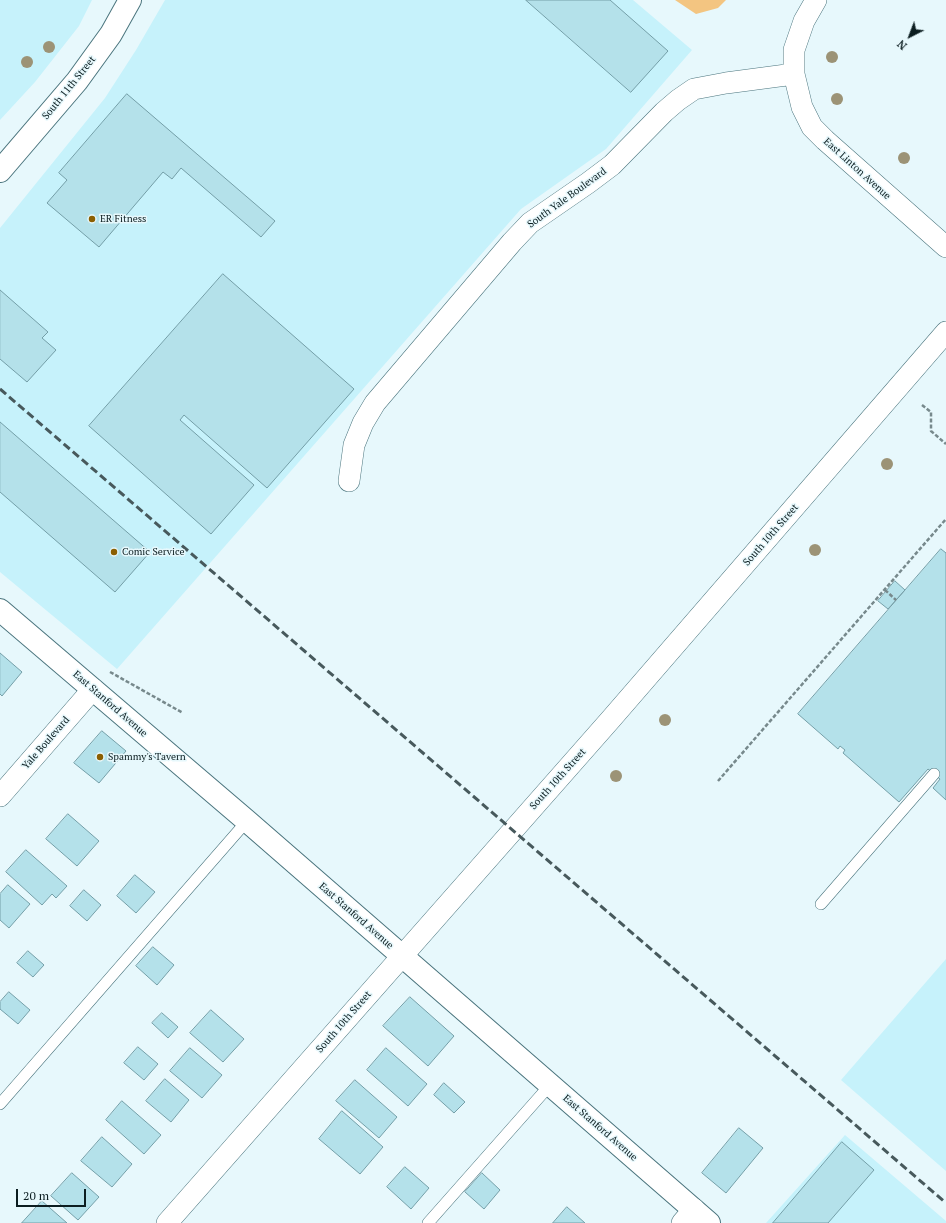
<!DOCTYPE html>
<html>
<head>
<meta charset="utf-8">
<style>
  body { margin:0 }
  #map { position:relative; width:946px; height:1223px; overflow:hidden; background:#e7f8fc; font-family:"PT Serif",serif }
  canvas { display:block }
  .north { position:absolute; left:890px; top:16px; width:40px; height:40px; -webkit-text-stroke:3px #e7f8fc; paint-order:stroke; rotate:222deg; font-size:11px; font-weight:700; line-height:16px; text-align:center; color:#0b1d20 }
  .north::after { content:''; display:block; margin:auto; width:14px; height:18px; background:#0b1d20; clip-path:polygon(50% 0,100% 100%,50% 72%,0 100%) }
  .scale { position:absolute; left:16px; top:1189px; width:70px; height:18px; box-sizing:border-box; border:2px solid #0b1d20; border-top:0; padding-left:5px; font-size:12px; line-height:14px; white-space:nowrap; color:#0b1d20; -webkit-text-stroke:3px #e7f8fc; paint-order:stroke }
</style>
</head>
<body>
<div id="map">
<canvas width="946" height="1223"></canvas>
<div class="north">N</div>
<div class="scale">20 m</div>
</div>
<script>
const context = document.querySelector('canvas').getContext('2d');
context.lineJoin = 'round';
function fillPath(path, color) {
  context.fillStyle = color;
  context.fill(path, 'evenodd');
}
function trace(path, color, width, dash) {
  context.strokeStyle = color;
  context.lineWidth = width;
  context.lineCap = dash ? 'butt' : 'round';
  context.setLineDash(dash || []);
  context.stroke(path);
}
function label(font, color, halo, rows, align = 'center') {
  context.font = font + ' "PT Serif",serif';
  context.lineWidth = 3;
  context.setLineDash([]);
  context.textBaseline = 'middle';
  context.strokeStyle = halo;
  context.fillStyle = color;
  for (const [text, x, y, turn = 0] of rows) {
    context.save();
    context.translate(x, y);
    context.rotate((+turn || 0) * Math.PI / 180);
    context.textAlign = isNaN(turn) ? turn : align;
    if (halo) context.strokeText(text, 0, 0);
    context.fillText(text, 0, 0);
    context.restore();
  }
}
const built = new Path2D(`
  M0 0H92L79 26 35 82 0 120Z
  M165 0H633L692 50 606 149 521 209 117 669 0 572V228L105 98 136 50Z
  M946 959V1171L841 1080Z
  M845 1135 946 1221V1223H766Z`);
const water = new Path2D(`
  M675 0H726L718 8 696 14Z`);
const building = new Path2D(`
  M526 0H610L668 51 631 92Z
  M127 94 275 221 261 237 181 168 172 179 163 172 99 247 47 203 67 180 59 173Z
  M223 274 354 389 267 488 184 415 180 420 254 485 211 534 89 426Z
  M0 290 48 332 42 338 56 350 27 382 0 359Z
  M0 422 150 552 115 592 0 492Z
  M941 549 946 553V800L933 788 940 779 928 769 899 802 843 753 845 750 840 746 838 749 798 714Z
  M895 581 905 590 888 609 878 601Z
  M0 653 22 672 2 696 0 694Z
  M102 731 126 751 99 783 74 763Z
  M68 814 99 841 77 866 46 839Z
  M26 850 67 886 56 898 52 894 42 905 6 872Z
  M135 875 155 892 136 913 117 896Z
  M8 885 30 904 9 928 0 920V894Z
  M84 890 101 905 87 921 70 906Z
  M153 947 174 965 157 985 136 966Z
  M28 951 44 965 33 977 17 963Z
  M9 992 30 1010 18 1024 0 1009V1002Z
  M410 997 454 1036 428 1066 383 1026Z
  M211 1010 244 1039 223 1062 190 1033Z
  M162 1013 178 1027 168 1038 152 1023Z
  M138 1047 158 1064 144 1080 124 1063Z
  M190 1048 222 1075 202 1098 170 1071Z
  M386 1048 427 1084 408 1106 367 1070Z
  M165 1079 189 1100 171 1122 146 1101Z
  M355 1080 397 1117 379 1138 336 1101Z
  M444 1083 465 1102 454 1113 434 1095Z
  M122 1101 161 1135 144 1154 106 1120Z
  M342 1111 383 1147 360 1174 319 1139Z
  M739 1128 763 1148 726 1193 702 1173Z
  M102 1137 132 1164 112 1187 81 1161Z
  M842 1142 874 1170 828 1223H773Z
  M405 1167 429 1188 411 1209 387 1187Z
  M72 1173 99 1197 78 1220 51 1196Z
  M482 1173 500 1190 484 1209 465 1192Z
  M42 1201 67 1223H22Z
  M567 1207 585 1223H553Z`);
const path = new Path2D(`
  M922 405 931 412V431L946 444
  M885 590 896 600
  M110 672 183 713
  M718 781 946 519`);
const service = new Path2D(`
  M821 904 934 774
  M0 1104 247 821
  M428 1223 550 1085`);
const minor = new Path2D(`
  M816 0 804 21 794 50V74L802 107 812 127 825 140 946 247
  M349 481 354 445 363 423 375 403 512 242 530 223 588 183 612 165 664 112 678 100 694 89 726 83 794 74
  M0 796 93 689
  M167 1223 611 719 946 332
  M682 1223 694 1209`);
const tertiary = new Path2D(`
  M0 171 77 81 111 34 130 0`);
const secondary = new Path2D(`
  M0 610 247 821 709 1223`);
const rail = new Path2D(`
  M0 389 946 1203`);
const trees = [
  [49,47],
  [832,57],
  [27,62],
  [837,99],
  [904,158],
  [887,464],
  [815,550],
  [665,720],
  [616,776]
];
const markers = [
  [92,219,4,"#8b5f02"],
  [114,552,4,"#8b5f02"],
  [100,757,4,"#8b5f02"]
];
const streetNames = [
  ["South 11th Street",69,88,-51],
  ["East Linton Avenue",857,169,42],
  ["South Yale Boulevard",567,198,-36],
  ["South 10th Street",771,535,-49],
  ["East Stanford Avenue",110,704,41],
  ["Yale Boulevard",46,743,-49],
  ["South 10th Street",558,779,-48],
  ["East Stanford Avenue",356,916,41],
  ["South 10th Street",344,1022,-49],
  ["East Stanford Avenue",600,1128,41]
];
const poiNames = [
  ["ER Fitness",100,219],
  ["Comic Service",122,552],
  ["Spammy's Tavern",108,757]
];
fillPath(built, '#c6f2fb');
fillPath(water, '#f3c581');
fillPath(building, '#b4e1ea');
trace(building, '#749fa8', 1);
trace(service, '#4a747d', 12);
trace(minor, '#4a747d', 22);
trace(tertiary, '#4a747d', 24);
trace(secondary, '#4a747d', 24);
trace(path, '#77898c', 2.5, [4, 2]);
trace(service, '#fff', 11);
trace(minor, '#fff', 21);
trace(tertiary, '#fff', 22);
trace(secondary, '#fff', 22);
trace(rail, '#47595c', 3, [8, 4]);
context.fillStyle = '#9c9376';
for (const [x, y] of trees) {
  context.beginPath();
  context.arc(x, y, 6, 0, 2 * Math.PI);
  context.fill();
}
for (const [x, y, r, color] of markers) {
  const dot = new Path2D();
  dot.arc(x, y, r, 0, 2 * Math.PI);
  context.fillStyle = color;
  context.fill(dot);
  trace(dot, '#e7f8fc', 1.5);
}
label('10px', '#0b1d20', '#e7f8fc', streetNames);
label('10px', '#0b1d20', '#e7f8fc', poiNames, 'left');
</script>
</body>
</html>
